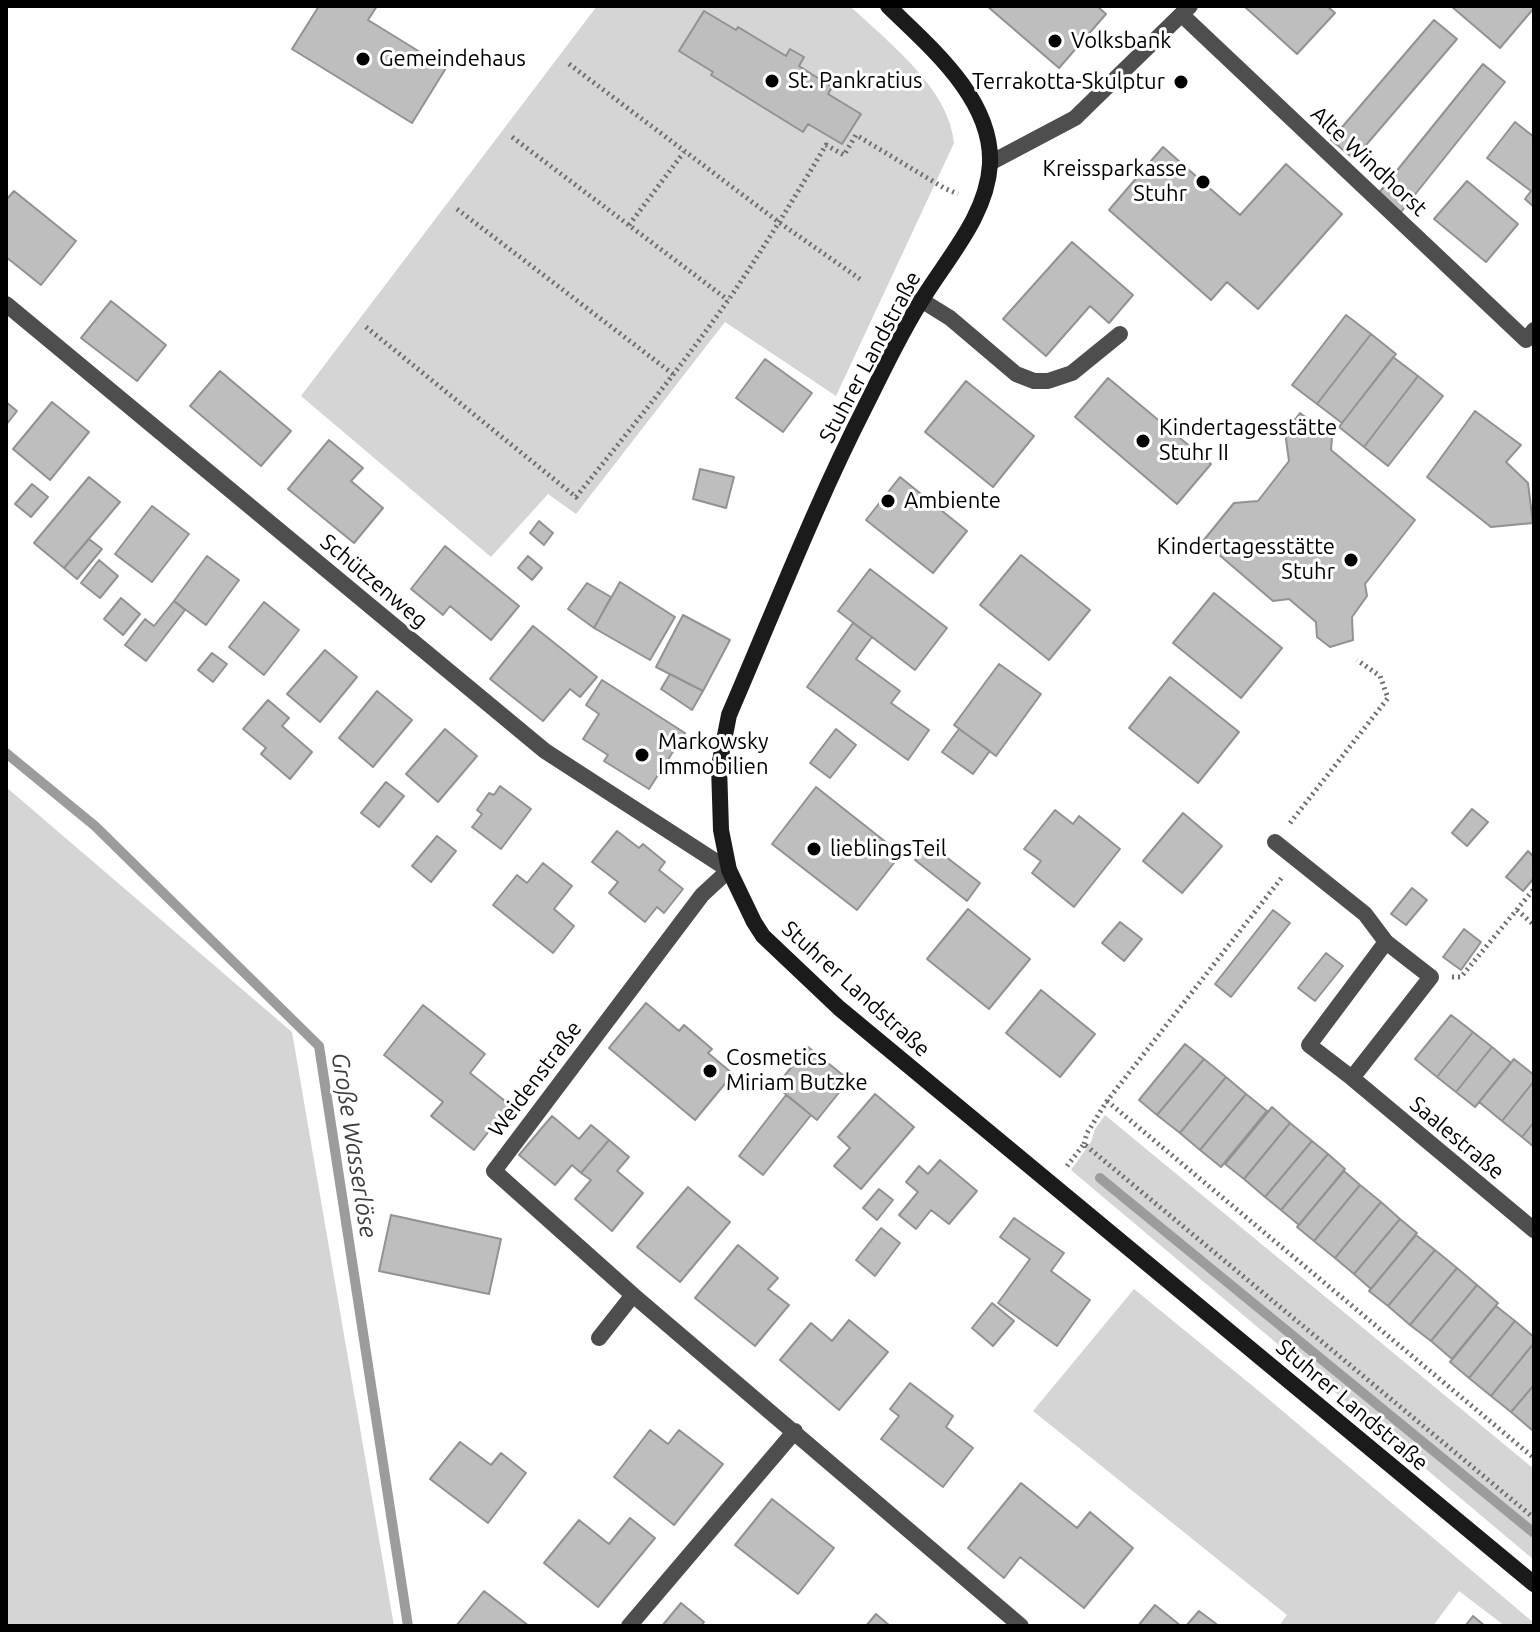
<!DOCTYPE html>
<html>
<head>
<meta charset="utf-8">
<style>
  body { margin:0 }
  #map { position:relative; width:1540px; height:1632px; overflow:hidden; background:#fff; font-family:Ubuntu,sans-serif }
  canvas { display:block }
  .frame { position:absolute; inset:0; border:8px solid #000; pointer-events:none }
</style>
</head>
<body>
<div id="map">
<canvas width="1540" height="1632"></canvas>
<div class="frame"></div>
</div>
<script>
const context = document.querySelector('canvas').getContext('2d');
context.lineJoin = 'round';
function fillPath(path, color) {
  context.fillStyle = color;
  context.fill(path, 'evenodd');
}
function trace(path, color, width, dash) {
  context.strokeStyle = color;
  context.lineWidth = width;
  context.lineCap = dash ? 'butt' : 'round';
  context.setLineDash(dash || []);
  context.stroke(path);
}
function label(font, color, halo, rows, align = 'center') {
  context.font = font + ' Ubuntu,sans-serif';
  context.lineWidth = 6;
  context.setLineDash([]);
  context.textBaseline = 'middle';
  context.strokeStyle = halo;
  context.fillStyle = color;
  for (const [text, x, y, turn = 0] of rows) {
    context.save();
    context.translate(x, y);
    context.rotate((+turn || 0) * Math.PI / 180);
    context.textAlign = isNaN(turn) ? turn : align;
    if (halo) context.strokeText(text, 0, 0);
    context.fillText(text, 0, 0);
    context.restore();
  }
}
const green = new Path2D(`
  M597 6H850C888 42 949 88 954 143L836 396 725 322 576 514 548 494 491 557 301 396Z
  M6 787 292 1032 394 1626H6Z
  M1105 1115 1534 1469V1560L1071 1170 1091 1142 1095 1129Z
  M1134 1289 1260 1392 1534 1623V1626H1505L1459 1591 1433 1626H1279L1287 1615 1033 1411Z`);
const stream = new Path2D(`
  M6 753 95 826 319 1046 408 1626
  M1100 1178 1534 1533`);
const building = new Path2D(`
  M319 6H377L368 20 446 68 412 123 292 49Z
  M987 6H1097L1106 14 1059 68Z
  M1244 6H1327L1335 13 1297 54Z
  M1451 6H1534V8L1500 48Z
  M704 11 736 30 738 27 786 56 790 49 804 57 799 66 832 87 828 94 861 114 842 144 808 124 803 132 711 75 713 72 679 51Z
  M1434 20 1457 39 1354 159 1331 140Z
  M1483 64 1505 82 1401 212 1378 194Z
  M1515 122 1534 137V207L1525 199 1531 191 1487 158Z
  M1163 147 1240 215 1286 164 1342 214 1258 309 1227 282 1211 300 1109 210Z
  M1467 181 1518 224 1486 262 1434 219Z
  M14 191 76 241 41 285 6 257V200Z
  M1072 242 1133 295 1109 323 1090 306 1046 356 1003 319Z
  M111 301 166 345 137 381 81 338Z
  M1346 315 1371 334 1317 404 1292 385Z
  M1371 334 1396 354 1342 423 1317 404Z
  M1393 357 1418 376 1364 447 1339 427Z
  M765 359 812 393 783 432 736 398Z
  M220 371 291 431 261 466 190 406Z
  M1418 376 1443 396 1388 466 1364 447Z
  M1108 378 1211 464 1177 504 1075 417Z
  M966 381 1034 436 993 487 925 432Z
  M6 402 17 411 6 425Z
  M52 402 89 432 50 480 13 449Z
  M1475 411 1521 445 1506 462 1528 483 1533 523 1491 527 1427 477Z
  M1300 413 1332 437 1331 450 1415 520 1365 584 1367 596 1352 617 1353 640 1330 647 1317 637 1316 622 1289 599 1273 601 1203 541 1234 503 1258 501 1289 461 1285 432Z
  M329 440 363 468 351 481 383 508 354 543 288 489Z
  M700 469 734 477 726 508 693 499Z
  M89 477 120 502 64 568 34 543Z
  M900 477 967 531 933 573 866 520Z
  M32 484 48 497 31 517 15 504Z
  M152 506 189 534 152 582 115 554Z
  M539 521 553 533 544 545 530 533Z
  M89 539 102 549 77 579 64 568Z
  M445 546 519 606 491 640 450 606 443 615 411 589Z
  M1021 555 1090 610 1049 660 980 605Z
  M207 556 239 580 206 625 174 601Z
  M528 556 542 568 532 580 518 568Z
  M99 560 118 576 100 598 81 583Z
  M870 569 947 628 915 670 838 611Z
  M620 582 675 617 650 660 594 628Z
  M587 583 611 597 594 628 568 609Z
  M1214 593 1282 648 1241 698 1173 643Z
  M121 598 140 614 123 635 104 619Z
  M174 601 185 610 146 661 125 645 145 619 154 626Z
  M264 602 299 630 264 675 229 647Z
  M683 615 730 640 703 691 656 667Z
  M853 623 872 637 856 659 900 691 891 703 929 730 908 760 807 687Z
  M533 626 597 677 580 697 570 689 543 721 490 679Z
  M325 650 357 677 320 722 287 694Z
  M212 653 227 664 213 682 198 670Z
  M999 664 1041 694 996 756 954 725Z
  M670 674 703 691 692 710 661 689Z
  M1170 677 1239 732 1198 783 1129 728Z
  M602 680 685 733 649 789 604 761 608 755 583 739 599 714 586 705Z
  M377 691 412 720 373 767 339 738Z
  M268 700 289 718 282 726 312 752 290 779 261 754 266 748 243 729Z
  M445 729 477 756 438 802 406 774Z
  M836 729 856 745 830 778 810 763Z
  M959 729 990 751 973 774 942 752Z
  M386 782 404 796 379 827 361 813Z
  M500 786 531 809 501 849 472 827 482 814 477 810 489 793 494 795Z
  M816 787 901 854 857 910 772 844Z
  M1472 809 1488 822 1467 846 1452 833Z
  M1055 810 1073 824 1079 816 1120 849 1074 907 1032 873 1041 861 1024 849Z
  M1183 813 1222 846 1182 893 1143 861Z
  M617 831 639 848 643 844 665 862 659 870 683 889 664 913 657 907 645 922 609 893 618 882 592 862Z
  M437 836 456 851 431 882 412 866Z
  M928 843 980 883 967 901 915 860Z
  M1528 851 1534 857V878L1523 891 1506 877Z
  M543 863 572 886 554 909 574 926 553 953 493 905 517 875 527 883Z
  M1412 888 1427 900 1406 925 1391 914Z
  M968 909 1030 959 989 1009 927 959Z
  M1273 910 1290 923 1231 997 1215 984Z
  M1120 922 1142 939 1124 961 1102 943Z
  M1464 929 1481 942 1461 970 1443 957Z
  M1326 953 1343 966 1315 1001 1298 988Z
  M1041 990 1095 1034 1060 1077 1006 1033Z
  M646 1003 679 1031 684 1025 712 1049 708 1053 733 1074 695 1120 609 1048Z
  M423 1005 485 1054 470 1073 510 1105 474 1150 431 1116 443 1102 384 1055Z
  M1451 1015 1473 1032 1437 1077 1415 1059Z
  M1473 1032 1492 1047 1456 1092 1437 1077Z
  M1185 1044 1204 1059 1157 1115 1139 1100Z
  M808 1047 849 1080 817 1120 776 1086Z
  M1492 1047 1511 1063 1475 1107 1456 1092Z
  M1204 1059 1226 1077 1180 1133 1157 1115Z
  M1514 1059 1534 1075V1081L1502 1121 1479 1102Z
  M1226 1077 1246 1094 1200 1150 1180 1133Z
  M1534 1081V1122L1522 1137 1502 1121Z
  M875 1094 914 1127 861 1189 834 1166 850 1148 838 1137Z
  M1246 1094 1267 1111 1221 1167 1200 1150Z
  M786 1095 811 1115 763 1175 739 1156Z
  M1272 1107 1290 1123 1244 1179 1225 1164Z
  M552 1116 579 1139 591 1125 609 1140 581 1173 572 1165 555 1185 519 1155Z
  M1534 1122V1147L1522 1137Z
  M1290 1123 1312 1141 1265 1197 1244 1179Z
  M609 1140 629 1157 617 1171 643 1193 612 1231 575 1199 591 1180 581 1173Z
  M1312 1141 1328 1154 1281 1210 1265 1197Z
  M1328 1154 1345 1169 1299 1225 1281 1210Z
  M940 1160 977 1191 949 1224 931 1210 916 1229 899 1215 918 1192 906 1182 919 1166 928 1174Z
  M1344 1171 1360 1185 1314 1241 1297 1227Z
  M1360 1185 1381 1202 1335 1258 1314 1241Z
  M688 1187 730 1222 680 1282 637 1247Z
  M879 1189 893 1200 877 1220 863 1208Z
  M1381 1202 1400 1219 1354 1274 1335 1258Z
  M391 1215 501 1239 489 1294 379 1271Z
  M1014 1218 1064 1253 1051 1271 1090 1300 1057 1346 998 1303 1030 1259 1000 1237Z
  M1400 1219 1417 1233 1371 1289 1354 1274Z
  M881 1228 900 1243 875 1276 856 1260Z
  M1416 1235 1435 1250 1388 1306 1369 1291Z
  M738 1245 778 1278 768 1289 789 1305 755 1346 695 1298Z
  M1435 1250 1457 1268 1410 1325 1388 1306Z
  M1457 1268 1477 1285 1431 1341 1410 1325Z
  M1477 1285 1498 1303 1452 1359 1431 1341Z
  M992 1303 1014 1321 993 1346 972 1328Z
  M1496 1306 1515 1321 1469 1378 1450 1362Z
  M849 1320 888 1352 839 1410 780 1360 811 1323 832 1341Z
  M1515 1321 1534 1337V1343L1491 1396 1469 1378Z
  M1534 1343V1385L1511 1412 1491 1396Z
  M910 1383 953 1416 946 1427 973 1448 943 1487 881 1439 899 1416 890 1409Z
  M1534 1385V1428L1532 1430 1511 1412Z
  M650 1430 668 1444 679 1430 723 1464 674 1525 614 1477Z
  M460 1442 491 1465 501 1453 526 1473 488 1523 430 1479Z
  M1021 1483 1077 1528 1090 1512 1133 1548 1084 1608 1020 1557 1004 1578 968 1548Z
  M772 1499 834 1548 798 1594 735 1545Z
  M630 1518 655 1538 598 1607 544 1563 579 1520 609 1544Z
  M484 1591 529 1626H456Z
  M681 1603 704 1622 701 1626H662Z
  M1155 1605 1181 1626H1138Z
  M1199 1611 1219 1626H1186Z
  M876 1614 890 1626H866Z
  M1473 1616 1485 1626H1465Z`);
const path = new Path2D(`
  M569 64 780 223 860 279
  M512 137 728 300
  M457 209 673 374
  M629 225 684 152
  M366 327 576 497C628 432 681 367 729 299 763 249 795 197 826 145L844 155 856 135 944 188 958 194
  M1290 823 1388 698 1380 676 1357 660
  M1517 910 1534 925
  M1452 977H1461L1534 889
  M1107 1101 1534 1458
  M1084 1144 1087 1133 1107 1101 1283 876
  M1067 1166 1084 1144 1534 1518`);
const service = new Path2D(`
  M921 300 950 318 1016 374 1034 381H1048L1072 373 1120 334
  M1275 842 1365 914 1386 942`);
const minor = new Path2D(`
  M1182 15 1526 340 1534 330
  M6 304 545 751 729 870 702 895 494 1171 633 1295 1021 1626
  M1386 942 1431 977 1352 1078 1309 1045Z
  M1352 1078 1534 1230
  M599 1338 633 1295
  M629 1626 795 1431`);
const tertiary = new Path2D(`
  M990 163 1075 118 1190 6`);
const secondary = new Path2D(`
  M888 6C930 47 993 99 990 164 987 215 949 256 923 298 901 332 884 369 866 405 815 505 774 611 729 715L719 766 721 830 729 870 754 922 763 936 839 1008 1534 1584`);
const markers = [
  [1055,41,8,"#000"],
  [363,59,8,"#000"],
  [772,81,8,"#000"],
  [1181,82,8,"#000"],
  [1203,182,8,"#000"],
  [1143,441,8,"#000"],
  [888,501,8,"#000"],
  [1351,560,8,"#000"],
  [642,755,8,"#000"],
  [814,849,8,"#000"],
  [710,1071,8,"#000"]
];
const poiNames = [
  ["Volksbank",1071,41],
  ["Gemeindehaus",379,59],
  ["St. Pankratius",788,81],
  ["Terrakotta-Skulptur",1165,82,"right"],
  ["Kreissparkasse",1187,169,"right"],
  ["Stuhr",1187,194,"right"],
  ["Kindertagesstätte",1159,428],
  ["Stuhr II",1159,453],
  ["Ambiente",904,501],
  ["Kindertagesstätte",1335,547,"right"],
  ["Stuhr",1335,572,"right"],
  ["Markowsky",658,742],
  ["Immobilien",658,767],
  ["lieblingsTeil",830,849],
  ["Cosmetics",726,1058],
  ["Miriam Butzke",726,1083]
];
const streetNames = [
  ["Alte Windhorst",1369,161,43],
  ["Stuhrer Landstraße",870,357,-62],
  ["Schützenweg",374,581,40],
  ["Stuhrer Landstraße",856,989,42],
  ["Weidenstraße",535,1079,-53],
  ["Saalestraße",1457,1138,40],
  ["Stuhrer Landstraße",1352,1405,40]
];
const waterNames = [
  ["Große Wasserlöse",354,1145,81]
];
fillPath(green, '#d5d5d5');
trace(stream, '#9c9c9c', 10);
fillPath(building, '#bebebe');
trace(building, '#929292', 2);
trace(path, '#707070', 5, [2, 4]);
trace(service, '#4e4e4e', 16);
trace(minor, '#4e4e4e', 16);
trace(tertiary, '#4e4e4e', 16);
trace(secondary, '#1b1b1b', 16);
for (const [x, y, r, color] of markers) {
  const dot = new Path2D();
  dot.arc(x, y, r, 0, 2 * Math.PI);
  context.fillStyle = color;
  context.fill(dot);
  trace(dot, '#fff', 3);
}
label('22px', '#000', '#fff', poiNames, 'left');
label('22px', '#000', '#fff', streetNames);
label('italic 24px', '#3d3d3d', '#fff', waterNames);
</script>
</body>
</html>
